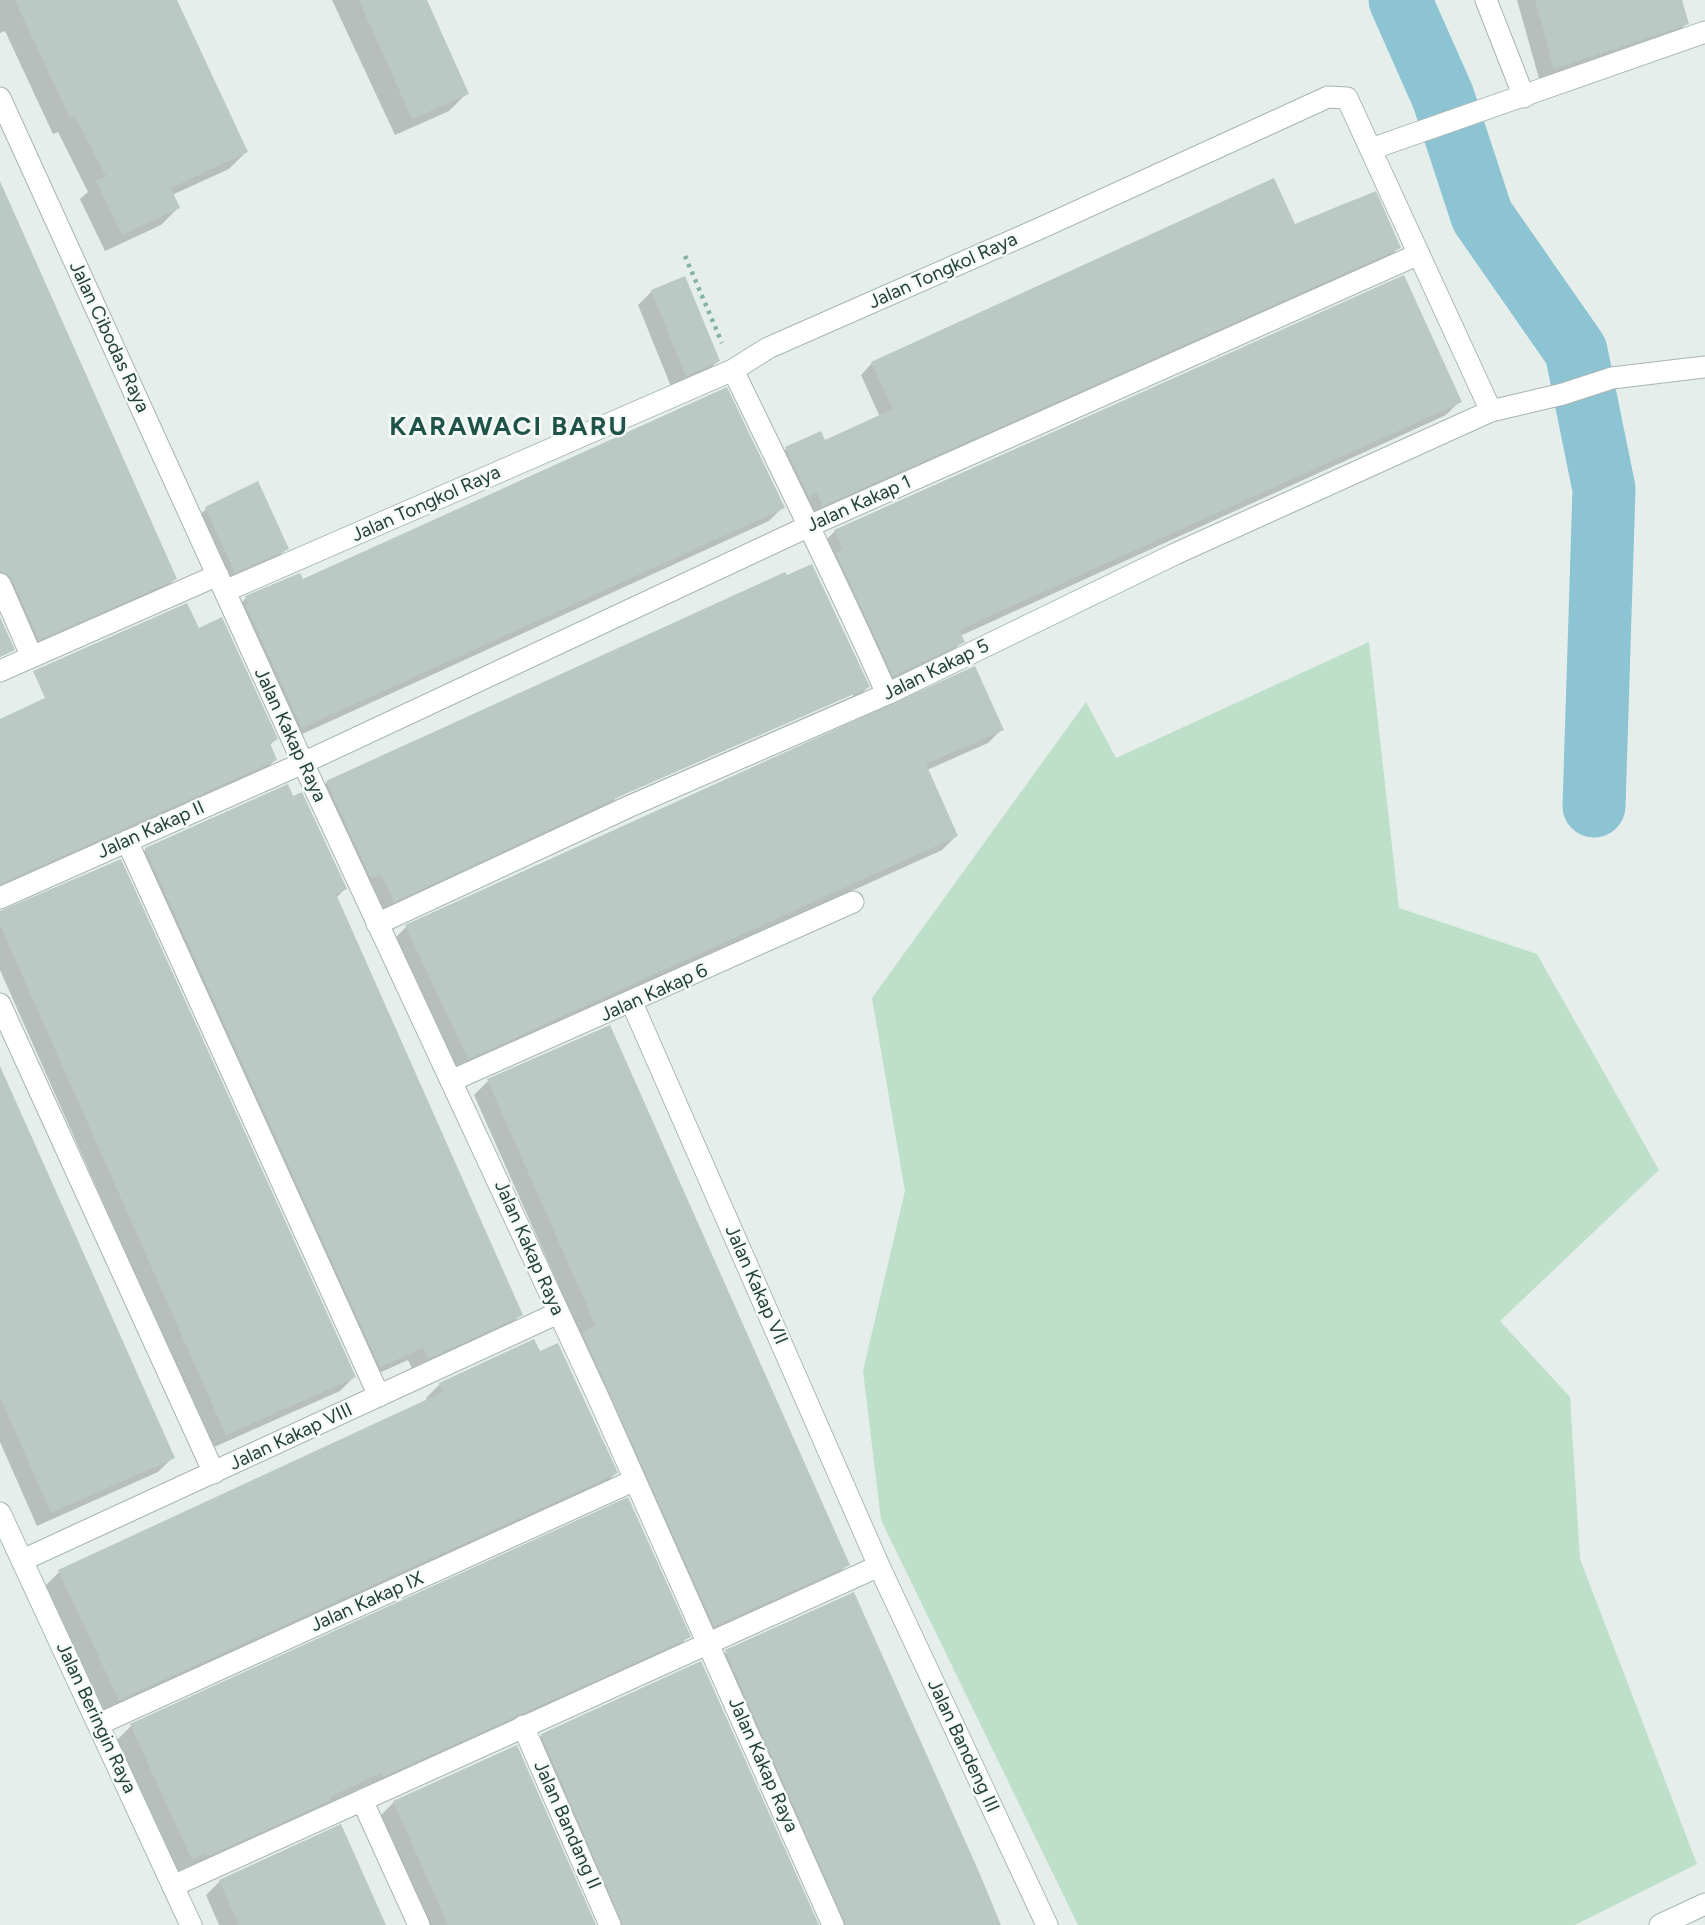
<!DOCTYPE html>
<html>
<head>
<meta charset="utf-8">
<style>
  body { margin:0 }
  canvas { display:block; background:#e5eeea }
</style>
</head>
<body>
<canvas width="1705" height="1925"></canvas>
<script>
const context = document.querySelector('canvas').getContext('2d');
context.lineJoin = 'round';
function fillPath(path, color) {
  context.fillStyle = color;
  context.fill(path, 'evenodd');
}
function trace(path, color, width, dash) {
  context.strokeStyle = color;
  context.lineWidth = width;
  context.lineCap = dash ? 'butt' : 'round';
  context.setLineDash(dash || []);
  context.stroke(path);
}
function label(font, color, halo, rows, align = 'center') {
  context.font = font + ' Figtree,sans-serif';
  context.lineWidth = 5;
  context.setLineDash([]);
  context.textBaseline = 'middle';
  context.strokeStyle = halo;
  context.fillStyle = color;
  for (const [text, x, y, turn = 0] of rows) {
    context.save();
    context.translate(x, y);
    context.rotate((+turn || 0) * Math.PI / 180);
    context.textAlign = isNaN(turn) ? turn : align;
    if (halo) context.strokeText(text, 0, 0);
    context.fillText(text, 0, 0);
    context.restore();
  }
}
const green = new Path2D(`
  M1369 642 1399 908 1537 954 1659 1170 1500 1321 1570 1397 1580 1559 1697 1864 1575 1925H1078L881 1520 863 1371 905 1191 872 998 1086 702 1116 758Z`);
const shadow = new Path2D(`
  M0 0H175L246 152 229 169 172 195 178 208 161 225 105 251 80 199 88 192 58 132 53 134 5 31 0 33Z
  M332 0H423L466 94 449 111 395 135Z
  M1517 0H1681L1687 23 1673 37 1540 82Z
  M0 185 175 579 157 596 21 655 0 607Z
  M1346 203 1399 247 1388 259 811 516 775 460 786 449 824 443 880 417 861 375 872 363 1294 226Z
  M652 291 718 361 704 375 672 389 638 305Z
  M1460 401 1446 415 960 636 963 641 948 655 879 689 821 545 835 531Z
  M257 483 287 548 273 562 220 585 192 523 206 509Z
  M783 507 769 521 287 741 232 612 246 598 302 582Z
  M198 631 276 739 269 746 275 760 261 774 0 890V721Z
  M868 687 854 701 380 914 313 796 327 782ZM853 692V696L615 800 614 797Z
  M1002 729 988 743 927 770 956 836 942 850 453 1072 392 941 406 927Z
  M287 786 345 889 336 898 521 1314 507 1328 413 1371 408 1360 366 1379 132 864 146 849Z
  M0 911 354 1377 340 1391 212 1448 0 970Z
  M0 1069 172 1458 158 1472 37 1526 0 1442Z
  M488 1081 848 1564 834 1578 700 1639 581 1336 474 1095Z
  M440 1384 616 1473 602 1487 105 1713 45 1586 59 1572 427 1401 426 1398Z
  M688 1637 674 1651 368 1790 366 1786 194 1869 192 1865 177 1872 117 1740 131 1726Z
  M726 1652 1000 1925H827L712 1666Z
  M542 1735 817 1925H604L528 1749Z
  M394 1802 594 1925H428L380 1816Z
  M220 1881 384 1925H219L206 1895Z`);
const river = new Path2D(`
  M1400 0 1443 97 1482 216 1576 351 1604 489 1594 806`);
const building = new Path2D(`
  M15 0H177L248 152 171 188 180 208 122 235 96 181 106 176 75 116 70 118Z
  M359 0H427L469 94 412 119Z
  M1535 0H1682L1689 24 1554 69Z
  M1274 178 1295 224 1376 191 1401 248 823 506 817 493 809 497 785 447 821 431 825 440 893 409 871 362Z
  M0 181 177 579 39 640 12 579 0 571Z
  M1404 275 1462 402 959 630 965 642 893 676 836 553 843 550 834 530Z
  M685 276 720 361 686 376 651 290Z
  M727 387 785 508 302 728 246 606 249 605 245 596 300 573 303 579Z
  M258 481 289 549 235 573 205 507Z
  M812 564 870 687 623 795 394 902 381 874 371 878 326 781 785 572 787 575Z
  M187 603 199 628 222 617 278 739 270 743 277 760 0 884V719L45 698 33 671Z
  M0 617 15 650 0 657Z
  M975 666 1004 730 926 764 958 836 468 1059 405 925Z
  M288 784 293 796 302 792 347 889 336 894 523 1315 428 1359 423 1348 380 1367 145 848Z
  M121 859 356 1377 226 1435 0 925V911Z
  M610 1025 850 1565 714 1626 582 1332 596 1326 487 1079Z
  M0 1066 175 1458 51 1513 0 1397Z
  M534 1339 540 1351 558 1343 618 1473 119 1700 58 1570 443 1392 439 1383Z
  M628 1497 691 1637 382 1777 381 1773 329 1797 331 1800 208 1856 206 1853 192 1860 130 1724Z
  M854 1592 979 1872 1001 1925H846L725 1650Z
  M701 1661 819 1925H623L541 1734Z
  M517 1745 596 1925H448L393 1801Z
  M341 1824 386 1925H239L219 1880Z`);
const path = new Path2D(`
  M685 256 722 343`);
const street = new Path2D(`
  M1486 0 1524 97
  M0 98 303 763 599 1399 833 1925
  M1371 149 1705 32
  M733 370C785 478 839 585 887 694
  M0 584 32 657
  M225 591 733 370 768 348 1043 227 1328 97 1347 98 1491 411
  M0 671 218 575
  M127 841 379 1396
  M0 898 303 763 807 527 1419 254
  M377 924 628 807 887 694 1175 554 1491 411 1563 394 1612 378 1705 367
  M632 1003 879 1566 1047 1925
  M0 1004 214 1473
  M453 1080 853 902
  M23 1560 558 1313
  M99 1724 635 1480
  M523 1726 610 1925
  M362 1800 419 1925
  M173 1886 879 1566
  M1660 1925 1705 1904`);
const secondary = new Path2D(`
  M0 1513 191 1925`);
const streetNames = [
  ["Jalan Tongkol Raya",943,271,-24],
  ["Jalan Cibodas Raya",109,337,65],
  ["Jalan Tongkol Raya",426,504,-24],
  ["Jalan Kakap 1",859,504,-24],
  ["Jalan Kakap 5",936,670,-26],
  ["Jalan Kakap Raya",290,735,65],
  ["Jalan Kakap II",151,830,-24],
  ["Jalan Kakap 6",654,993,-24],
  ["Jalan Kakap Raya",529,1248,66],
  ["Jalan Kakap VII",756,1285,66],
  ["Jalan Kakap VIII",291,1437,-25],
  ["Jalan Kakap IX",367,1602,-24],
  ["Jalan Beringin Raya",96,1718,65],
  ["Jalan Bandeng III",963,1746,65],
  ["Jalan Kakap Raya",763,1765,66],
  ["Jalan Bandang II",567,1825,66]
];
const districtNames = [
  ["KARAWACI BARU",509,427]
];
fillPath(green, '#bedfc9');
fillPath(shadow, '#0003');
trace(river, '#8dc4d3', 63);
fillPath(building, '#bac9c4');
trace(street, '#a7b6b2', 23);
trace(secondary, '#a3bab3', 23);
trace(path, '#85b2a6', 4.5, [3.5, 5]);
trace(street, '#fff', 21);
trace(secondary, '#fff', 21);
label('19px', '#23403a', '#f5faf8', streetNames);
context.letterSpacing = '2px';
label('bold 26px', '#1f5349', '#f5faf8', districtNames);
context.letterSpacing = '0px';
</script>
</body>
</html>
